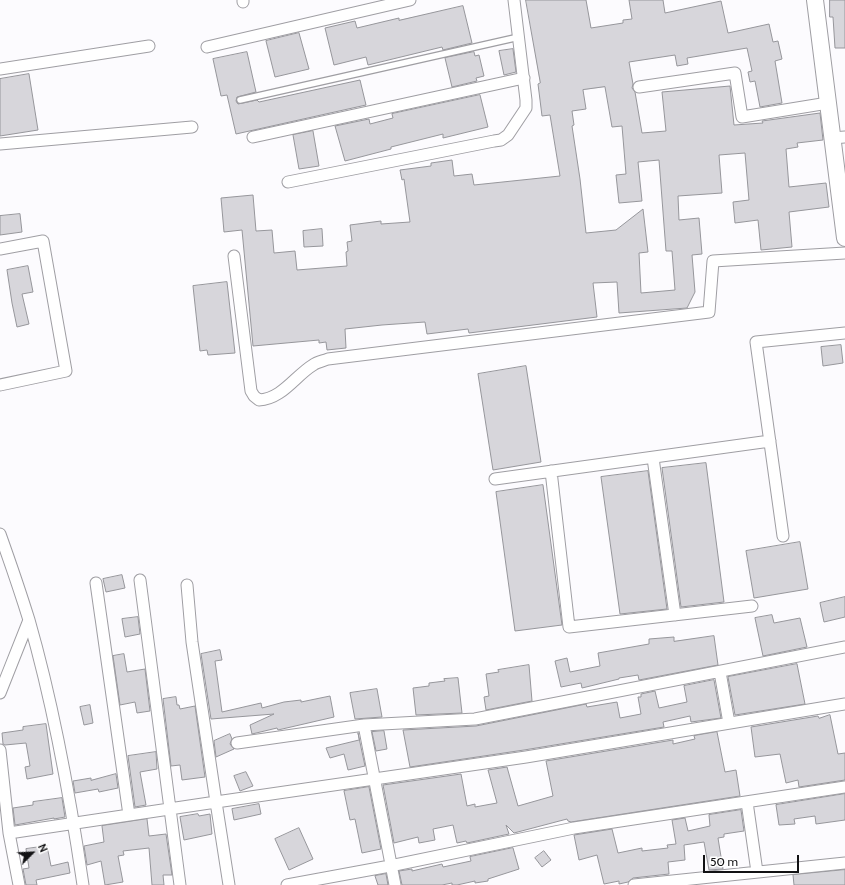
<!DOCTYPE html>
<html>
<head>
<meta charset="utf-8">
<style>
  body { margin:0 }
  #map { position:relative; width:845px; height:885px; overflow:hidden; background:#fcfbfe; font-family:Cabin,sans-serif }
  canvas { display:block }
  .north { position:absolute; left:12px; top:833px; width:40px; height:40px; -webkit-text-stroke:3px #fff; paint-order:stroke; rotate:66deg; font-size:11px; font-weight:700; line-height:16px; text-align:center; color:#121214 }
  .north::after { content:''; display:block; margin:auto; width:14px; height:18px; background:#121214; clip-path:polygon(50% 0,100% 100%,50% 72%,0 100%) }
  .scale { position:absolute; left:703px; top:855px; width:96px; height:18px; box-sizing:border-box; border:2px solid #121214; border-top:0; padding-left:5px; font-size:12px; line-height:14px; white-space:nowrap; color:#121214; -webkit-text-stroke:3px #fff; paint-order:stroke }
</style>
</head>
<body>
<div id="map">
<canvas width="845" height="885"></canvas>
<div class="north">N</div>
<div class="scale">50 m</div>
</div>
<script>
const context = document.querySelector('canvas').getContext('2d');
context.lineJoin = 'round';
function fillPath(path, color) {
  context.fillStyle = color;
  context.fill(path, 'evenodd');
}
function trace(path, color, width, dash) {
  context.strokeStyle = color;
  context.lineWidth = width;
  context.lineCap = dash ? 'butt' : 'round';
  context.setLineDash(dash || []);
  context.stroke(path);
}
const building = new Path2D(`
  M526 0H586L591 28 623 23V20L632 19 629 0H663L665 13 721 1 728 33 769 24 773 42 778 41 782 59 775 61 782 103 760 107 755 81 750 82 748 72 752 71 747 48 687 58 688 64 677 66 675 55 629 62 633 84 632 88 635 92 642 133 666 131 662 92 730 86 734 125 763 123 762 121 820 113 823 140 797 143 798 147 786 149 789 187 826 183 829 207 789 212 792 247 761 250 758 220 735 223 733 202 749 200 745 153 719 155 722 193 678 196 679 220 699 218 702 254 692 255 695 292 687 308 619 313 617 282 593 283 597 317 469 333 468 329 427 334 425 322 382 325 345 329 346 348 327 350 326 342 319 343V340L253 346 242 230 224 232 221 198 253 195 256 231 272 230 274 253 295 251 297 270 347 266 346 252 348 251 347 242 352 241 350 225 381 221V224L410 222 404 179 402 180 400 170 431 166V163L452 160 454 176 472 174 474 185 560 176 550 115 542 116 538 84 540 83ZM605 87 612 127 622 126 626 174 616 175 619 203 642 201 638 162 659 160 666 251H672L675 290 641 293 639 253 648 252 643 209 616 230 586 233 580 179 572 126 574 125 572 111 586 109 583 90Z
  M830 0H845V48H835L833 17H830Z
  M463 6 472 43 443 50 442 47 368 65 366 57 334 65 325 28 355 21 357 28 399 18V20Z
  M299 33 309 69 275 77 266 41Z
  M513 49 516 72 504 75 499 51Z
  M247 52 256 92 237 97 236 101 238 104 257 100 259 102 360 80 366 105 236 134 227 95 221 96 213 59Z
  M474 52 475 56 479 55 484 76 476 78 477 81 452 87 445 58Z
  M29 74 38 130 0 136V79Z
  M480 95 488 127 443 138V134L391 147V149L345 161 335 126 369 119 370 124 393 118 392 114Z
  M313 131 319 166 299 169 293 135Z
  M20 214 22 232 0 235V216Z
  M322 229 323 246 304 247 303 231Z
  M28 266 33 292 22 294 29 324 17 327 12 303 7 270Z
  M227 282 235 353 208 355 207 350 200 351 193 286Z
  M841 345 843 363 823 366 821 347Z
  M526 366 541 462 493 470 478 374Z
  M706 463 724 602 681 607 662 468Z
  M648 471 667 609 620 614 601 477Z
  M543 485 562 625 515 631 496 492Z
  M800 542 808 589 754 598 746 551Z
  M122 575 125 588 106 592 103 579Z
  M845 597V617L824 622 820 603Z
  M772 615 774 623 800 618 807 647 763 656 755 618Z
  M138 617 140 634 125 637 122 619Z
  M714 636 718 665 639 680 638 675 619 678V679L582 688 581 683 561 687 555 661 567 658 570 672 600 666 598 653 649 644V639L674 637V641Z
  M220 650 222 660 215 661 222 712 261 703 262 708 284 702 301 700V702L330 696 334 717 278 730 277 728 252 734 250 725 274 714 211 719 201 654Z
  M124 654 127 672 145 669 150 711 137 713 135 702 120 705 113 656Z
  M797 664 805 704 735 715 728 677Z
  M529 665 532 701 486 710 484 697 489 696 486 674 499 672 498 670Z
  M458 678 462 713 416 715 413 688 429 686V683L445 681 444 679Z
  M714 680 721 718 691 722 690 716 663 722 664 727 524 750 410 767 403 730 476 726 586 704 587 707 617 702 620 718 641 714 638 697H641V694L655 691 659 708 687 702 684 686Z
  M377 689 382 717 355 719 350 693Z
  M176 697 177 705H179L180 709 195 706 205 777 182 780 180 765 171 766 163 699Z
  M90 705 93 723 84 725 80 707Z
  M830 715 838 754 845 753V780L799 787 798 780 786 783 780 754 755 757 751 727 818 716 819 718Z
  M46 724 53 774 27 779 25 767 30 766 26 743 5 745 3 744 2 733 23 730V727Z
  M384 731 387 749 376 751 372 732Z
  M717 732 725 772 736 770 740 796 571 822 568 821 567 819 514 833 506 825 509 834 467 843 466 841 457 843 453 825 433 829 435 840 419 843 418 837 394 843 383 785 461 774 467 806 475 804V807L497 803 488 770 507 767 518 806 553 796 546 761 667 741 673 740V744L695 739 694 736Z
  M358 733 365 766 348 770 344 754 330 758 326 748 359 740Z
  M230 734 232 739 230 744 234 749 216 757 214 741Z
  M156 752 157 769 140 772 146 805 135 807 128 756Z
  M246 772 253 786 240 791 234 776Z
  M116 774 118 788 99 792 98 789 75 793 73 781 91 778V780Z
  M369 787 381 849 362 853 355 819 350 820 344 791Z
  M845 794V820L816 824 815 816 794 819 795 824 779 825 776 805Z
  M62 798 65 817 54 819V818L15 825 13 808 33 805V802Z
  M259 804 261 814 234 820 232 809Z
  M741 810 744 831 724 834V837L718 838 723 869 709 870 704 842 684 845 685 860 668 862 669 874 633 878 628 882 619 884V881L604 884 597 855 579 860 574 835 612 829 618 853 642 848V851L668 848 667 845 676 844 672 820 685 818 688 831 710 826 709 815Z
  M198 814 199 816 210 814 212 834 184 840 180 817Z
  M147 819 149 836 166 834 172 875H163L164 885H152L149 848 123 851 124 855 118 856 123 882 105 885 101 861 87 865 84 846 104 842 102 826Z
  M299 828 313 859 289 870 275 839Z
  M47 846 51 866 68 862 70 873 36 880 37 885H26L23 869 29 868 26 849Z
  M513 848 519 869 488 879V881L475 883V881L457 885H452V883L442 885H402L399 871 412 869V871L442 864 443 867 471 861 470 857Z
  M544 851 551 860 542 867 535 858Z
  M845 870V885H794L793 875Z
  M386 874 388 885H378L375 876Z`);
const lane = new Path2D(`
  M240 100 519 37`);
const street = new Path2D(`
  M243 2V0
  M207 47 410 0
  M0 69 149 46
  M639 87 735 73 742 117 828 103
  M253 137 524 78
  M832 138 845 137
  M0 144 192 127
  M288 182 494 141 501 140 508 135 526 108V100L514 0
  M0 249 43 241 66 371 0 385
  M234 256 251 391 254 396 259 400C282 399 295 376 313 365 317 362 323 361 328 359L709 312 713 261 845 253
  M653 458 675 615
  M551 471 569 627 752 606
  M495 479 770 441
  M0 534C10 562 20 591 29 620 54 707 70 796 83 885
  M783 536 756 342 845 333
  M140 580 180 885
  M96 583 129 815
  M720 672 729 723
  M0 693 29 620
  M364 725 395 885
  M237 743 364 725 475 719 845 647
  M0 750 9 833 216 802 192 642 187 585
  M747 802 757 872
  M9 833 19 885
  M229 885 216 802 526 757 845 704
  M287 885 390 866 574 828 845 787
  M634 885 845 863`);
const secondary = new Path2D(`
  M815 0 845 238`);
fillPath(building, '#d7d6db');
trace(building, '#96969b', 1);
trace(lane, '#9f9ea3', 8);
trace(street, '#9f9ea3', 13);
trace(secondary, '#9f9ea3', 18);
trace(lane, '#fff', 5.5);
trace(street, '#fff', 11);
trace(secondary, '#fff', 16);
</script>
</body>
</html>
